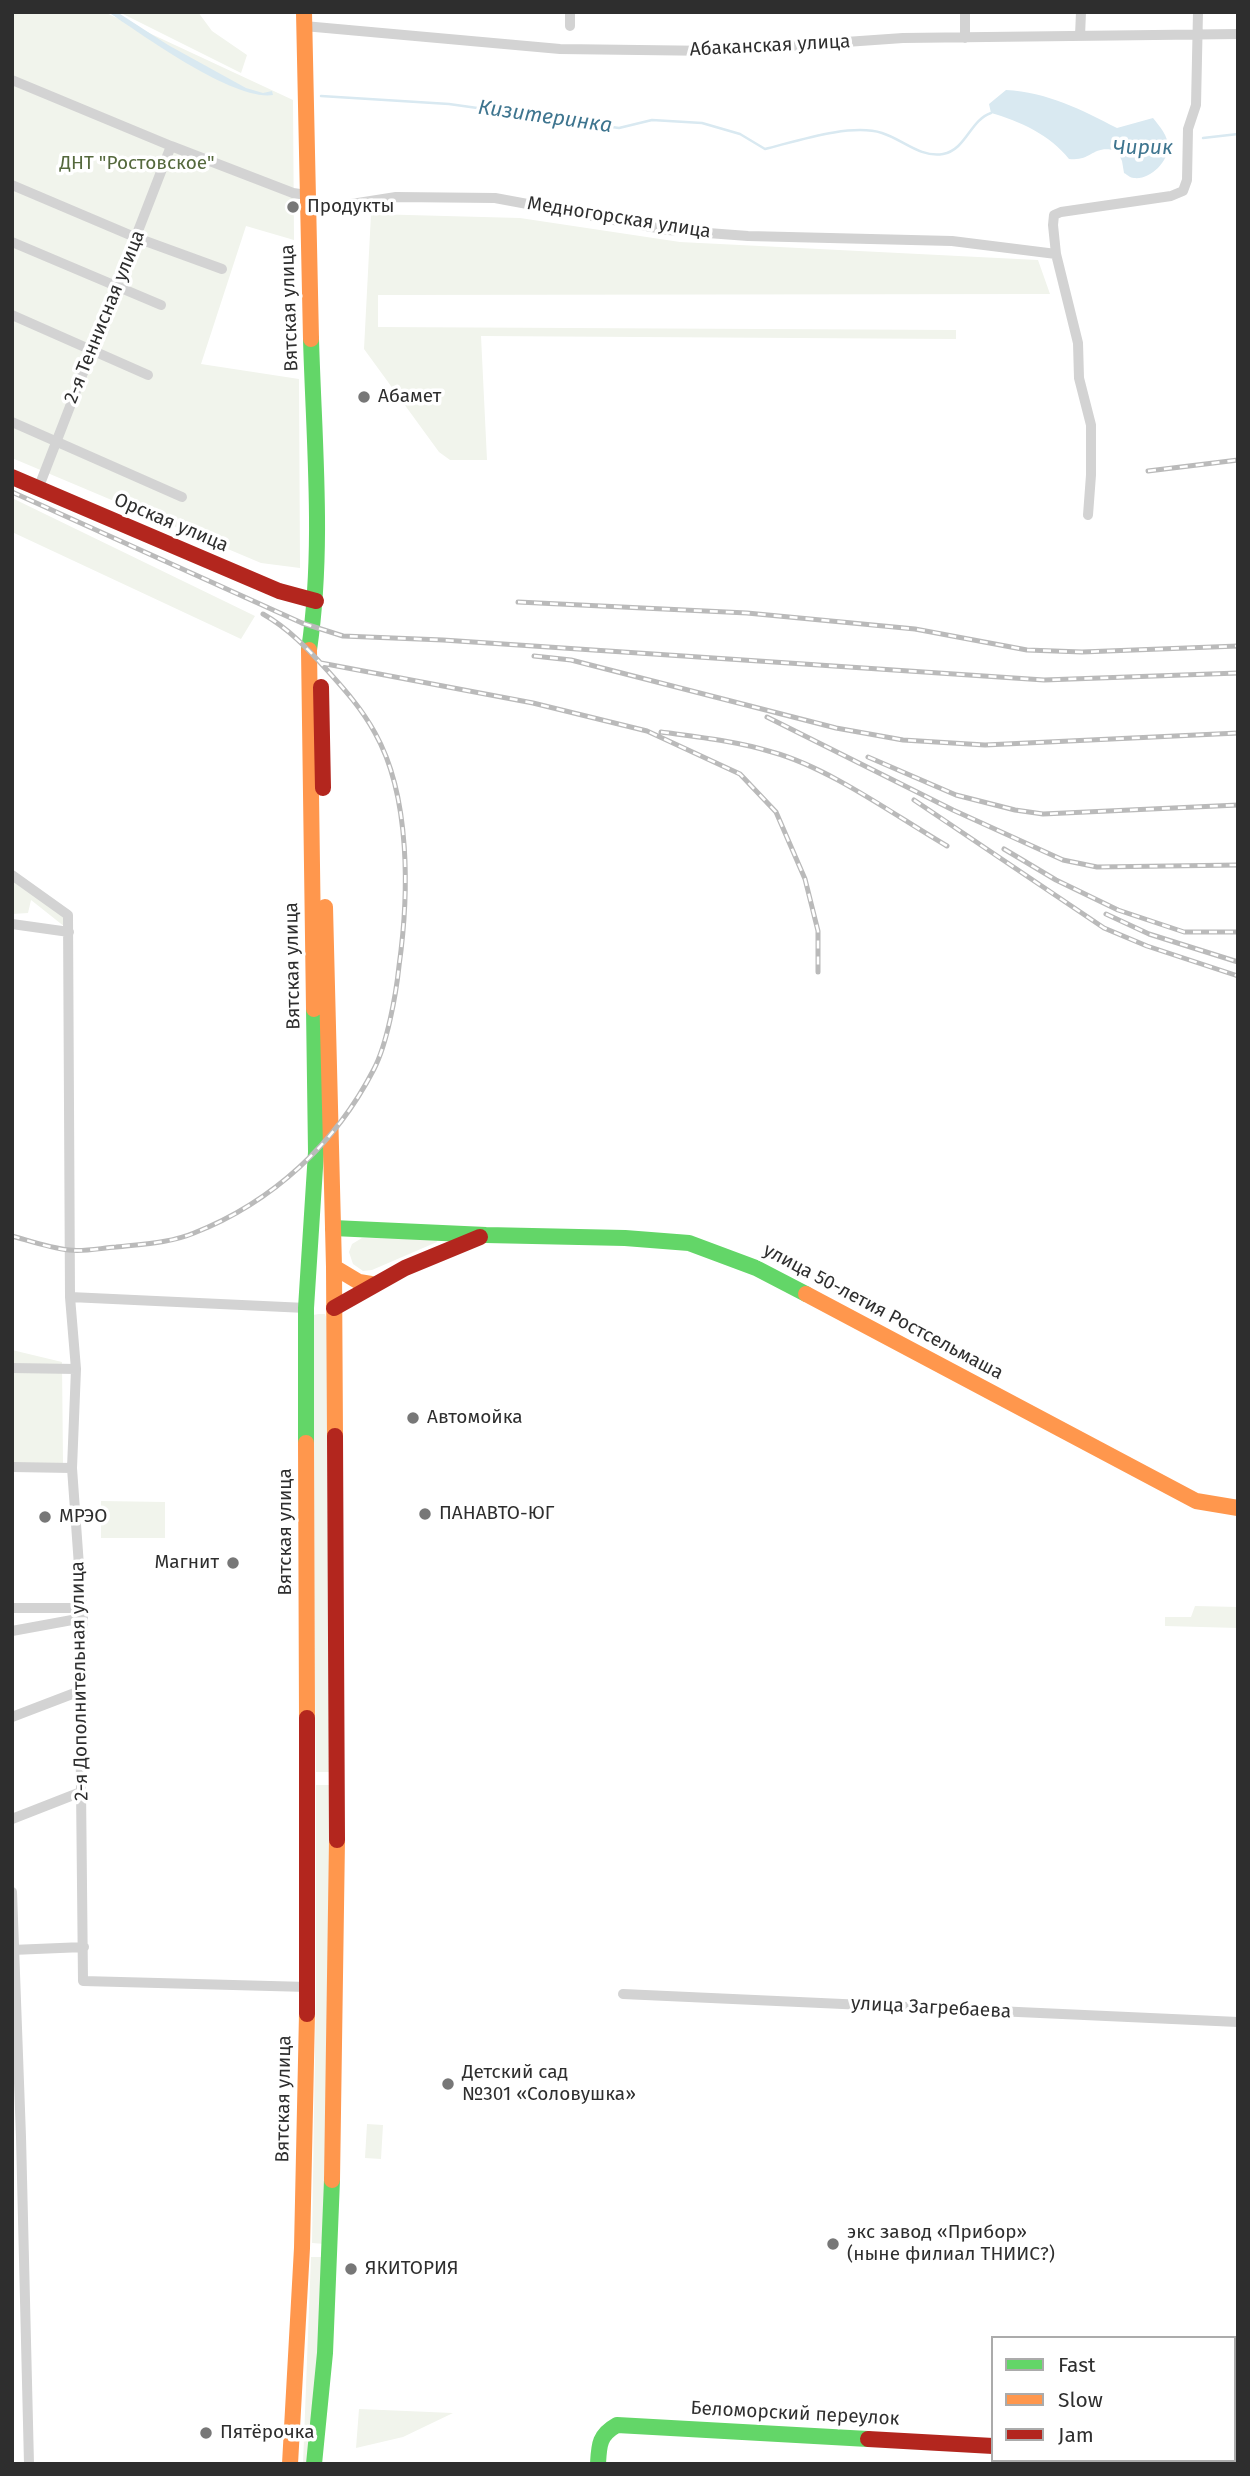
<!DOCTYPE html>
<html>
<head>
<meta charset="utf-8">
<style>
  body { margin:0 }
  #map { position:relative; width:1250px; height:2476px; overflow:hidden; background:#fff; font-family:"Fira Sans",sans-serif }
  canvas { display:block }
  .frame { position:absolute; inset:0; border:14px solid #2e2e2e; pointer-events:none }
  .legend { position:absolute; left:991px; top:2336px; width:245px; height:126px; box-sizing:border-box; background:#fff; border:2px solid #ababab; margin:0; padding:9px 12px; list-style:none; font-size:21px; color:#2e2e2e }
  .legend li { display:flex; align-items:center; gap:14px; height:35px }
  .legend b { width:35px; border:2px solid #ababab }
</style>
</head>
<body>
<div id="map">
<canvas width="1250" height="2476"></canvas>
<div class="frame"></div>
<ul class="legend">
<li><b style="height:9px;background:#63d668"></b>Fast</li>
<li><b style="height:9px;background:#ff974d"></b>Slow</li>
<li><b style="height:9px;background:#b3261e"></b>Jam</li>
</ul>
</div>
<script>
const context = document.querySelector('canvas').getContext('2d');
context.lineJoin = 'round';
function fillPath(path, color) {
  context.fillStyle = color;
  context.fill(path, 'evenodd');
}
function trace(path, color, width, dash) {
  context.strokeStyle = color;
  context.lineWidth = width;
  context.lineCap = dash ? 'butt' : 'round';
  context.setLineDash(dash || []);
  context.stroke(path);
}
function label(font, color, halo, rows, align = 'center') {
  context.font = font + ' "Fira Sans",sans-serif';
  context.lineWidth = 7;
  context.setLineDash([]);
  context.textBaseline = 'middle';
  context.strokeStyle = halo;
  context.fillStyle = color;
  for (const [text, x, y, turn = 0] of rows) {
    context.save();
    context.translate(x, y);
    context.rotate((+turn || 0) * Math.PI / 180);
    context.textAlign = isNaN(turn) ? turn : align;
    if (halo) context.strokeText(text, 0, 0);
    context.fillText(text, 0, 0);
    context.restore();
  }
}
const green = new Path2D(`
  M12 12H104L293 100 294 240 246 226 201 364 299 379 300 568 261 563 12 458Z
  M119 12H198L212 31 247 55 241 73Z
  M371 214 520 218 680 242 1038 260 1050 294 378 295V327L956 330V339L481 336 487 460H450L439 452 364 349Z
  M12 498 255 616 241 639 12 532Z
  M12 876 66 917 65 927 31 900 28 913 12 914Z
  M362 1238 436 1239 437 1242 372 1270 363 1271 353 1264 349 1252 352 1244Z
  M319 1314H325L327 1320 329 1772H316L311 1323 313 1315Z
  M12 1350 62 1362 63 1464H12Z
  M101 1501 165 1502V1538H101Z
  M1195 1606 1238 1607V1628L1165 1626V1617H1191Z
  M316 1785H329L330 1989 325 2244 312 2243 316 1988Z
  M367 2124 383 2125 381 2159 365 2158Z
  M311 2257H326L309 2464H303Z
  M359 2409 453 2413 403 2437 356 2448Z`);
const water = new Path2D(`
  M108 12H117L168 45 246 88 263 93 272 91 273 95C233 101 143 35 108 12Z
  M1006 90C1047 92 1082 110 1117 128L1153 118C1160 127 1168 135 1168 147 1168 162 1150 180 1134 178 1130 178 1128 175 1124 173L1122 161 1117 151C1092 144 1092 162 1069 159 1050 135 1020 121 991 113L989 104Z`);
const stream = new Path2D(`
  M321 96 449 104 619 128 652 120 702 123 740 134 765 149C797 141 851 123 882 133 902 139 920 158 943 154 966 150 970 120 991 113
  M1203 138 1238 134`);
const street = new Path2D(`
  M965 12V38
  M304 26 560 49 717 51 903 38 1238 34
  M570 26V12
  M1080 36 1081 12
  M12 80 171 146 293 193 307 195
  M12 185 137 238 222 269
  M307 211 396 197 495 198 668 230 748 236 952 241 1056 254
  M12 242 161 305
  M12 315 148 375
  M12 422 182 497
  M38 489 171 146
  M1088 515 1091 475V425L1079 378 1078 343 1056 254 1053 225 1054 215 1061 212 1171 196 1183 191 1187 180 1188 129 1196 105 1198 12
  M12 875 68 915 70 1297 76 1369 72 1468 83 1622 80 1691 83 1981 308 1987
  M12 924 69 932
  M70 1297 306 1308
  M12 1368 76 1369
  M12 1467 72 1468
  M12 1608H82
  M12 1631 83 1618
  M12 1717 80 1691
  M12 1819 81 1792
  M12 1892 21 2137 29 2464
  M12 1950 84 1947
  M623 1994 1238 2022`);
const fast = new Path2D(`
  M309 650C324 547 314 443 311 339
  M333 1228 486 1235 625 1238 689 1243 756 1268 806 1294
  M306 1443V1308L316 1152 314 1009
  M1234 2459H1238
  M314 2464 325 2353 332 2180
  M598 2464C599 2445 599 2435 617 2425L868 2439`);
const slow = new Path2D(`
  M304 12 311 339
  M309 650 314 1009
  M325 907 334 1267 335 1436
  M334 1267 359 1282 371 1284
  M806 1294 1196 1501 1238 1508
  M306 1443 307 1718
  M332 2180 337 1840
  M1214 2460V2464
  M290 2464 302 2248 307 2014`);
const jam = new Path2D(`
  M12 477 279 591 316 601
  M321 687 323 788
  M334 1308 405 1268 480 1237
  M335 1436 337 1840
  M307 1718V2014
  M868 2439 993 2446`);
const rail = new Path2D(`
  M1148 471 1238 460
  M12 492 302 623 343 636 443 640 1044 680 1238 673
  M518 602 747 613 915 629 1027 650 1082 652 1238 646
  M534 656 571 660 836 728 903 740 985 745 1238 733
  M321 663 533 703 647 731 740 774 776 812 805 879 818 931V972
  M767 717 953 810 1063 860 1097 867 1238 865
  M661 732C698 737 736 741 772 752 830 768 894 815 947 846
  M868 757 956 795 1015 810 1043 814 1238 805
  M914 800 1104 928 1147 946 1238 976
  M1004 849 1056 880 1118 910 1184 932H1238
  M1106 914 1149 934 1238 962
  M12 1236C30 1241 50 1248 69 1250 84 1252 101 1248 116 1247 142 1244 170 1243 194 1233 273 1202 336 1143 374 1069 387 1044 396 995 399 966 409 895 411 797 375 733 362 709 345 690 327 670 308 649 288 628 263 614`);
const markers = [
  [293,207,7,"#777"],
  [364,397,7,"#777"],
  [413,1418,7,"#777"],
  [425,1514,7,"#777"],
  [45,1517,7,"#777"],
  [233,1563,7,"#777"],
  [448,2084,7,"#777"],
  [833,2244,7,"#777"],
  [351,2269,7,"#777"],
  [206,2433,7,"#777"]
];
const streetNames = [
  ["Абаканская улица",770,46,-3],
  ["Медногорская улица",619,218,9],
  ["Вятская улица",290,308,-92],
  ["2-я Теннисная улица",105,317,-68],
  ["Орская улица",171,523,23],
  ["Вятская улица",293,966,-91],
  ["улица 50-летия Ростсельмаша",883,1312,28],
  ["Вятская улица",286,1532,-90],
  ["2-я Дополнительная улица",80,1681,-91],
  ["улица Загребаева",931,2008,3],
  ["Вятская улица",284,2099,-89],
  ["Беломорский переулок",795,2414,3]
];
const parkNames = [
  ["ДНТ \"Ростовское\"",137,164]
];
const poiNames = [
  ["Продукты",307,207],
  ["Абамет",378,397],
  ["Автомойка",427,1418],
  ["ПАНАВТО-ЮГ",439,1514],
  ["МРЭО",59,1517],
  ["Магнит",219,1563,"right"],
  ["Детский сад",462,2073],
  ["№301 «Соловушка»",462,2095],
  ["экс завод «Прибор»",847,2233],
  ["(ныне филиал ТНИИС?)",847,2255],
  ["ЯКИТОРИЯ",365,2269],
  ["Пятёрочка",220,2433]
];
const waterNames = [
  ["Кизитеринка",545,117,8],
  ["Чирик",1143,148]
];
fillPath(green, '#f1f4ec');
fillPath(water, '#d9e9f1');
trace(stream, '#d9e9f1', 2.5);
trace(street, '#d3d3d3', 10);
trace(fast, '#63d668', 16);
trace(slow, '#ff974d', 16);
trace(jam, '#b3261e', 16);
trace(rail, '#bababa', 5);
trace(rail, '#fff', 2.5, [8]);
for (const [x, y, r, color] of markers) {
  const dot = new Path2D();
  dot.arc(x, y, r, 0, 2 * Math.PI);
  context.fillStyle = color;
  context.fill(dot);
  trace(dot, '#fff', 2.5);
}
label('19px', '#2e2e2e', '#fff', streetNames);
label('19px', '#55693d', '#fff', parkNames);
label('19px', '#2e2e2e', '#fff', poiNames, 'left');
label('italic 21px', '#3e758f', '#fff', waterNames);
</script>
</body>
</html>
